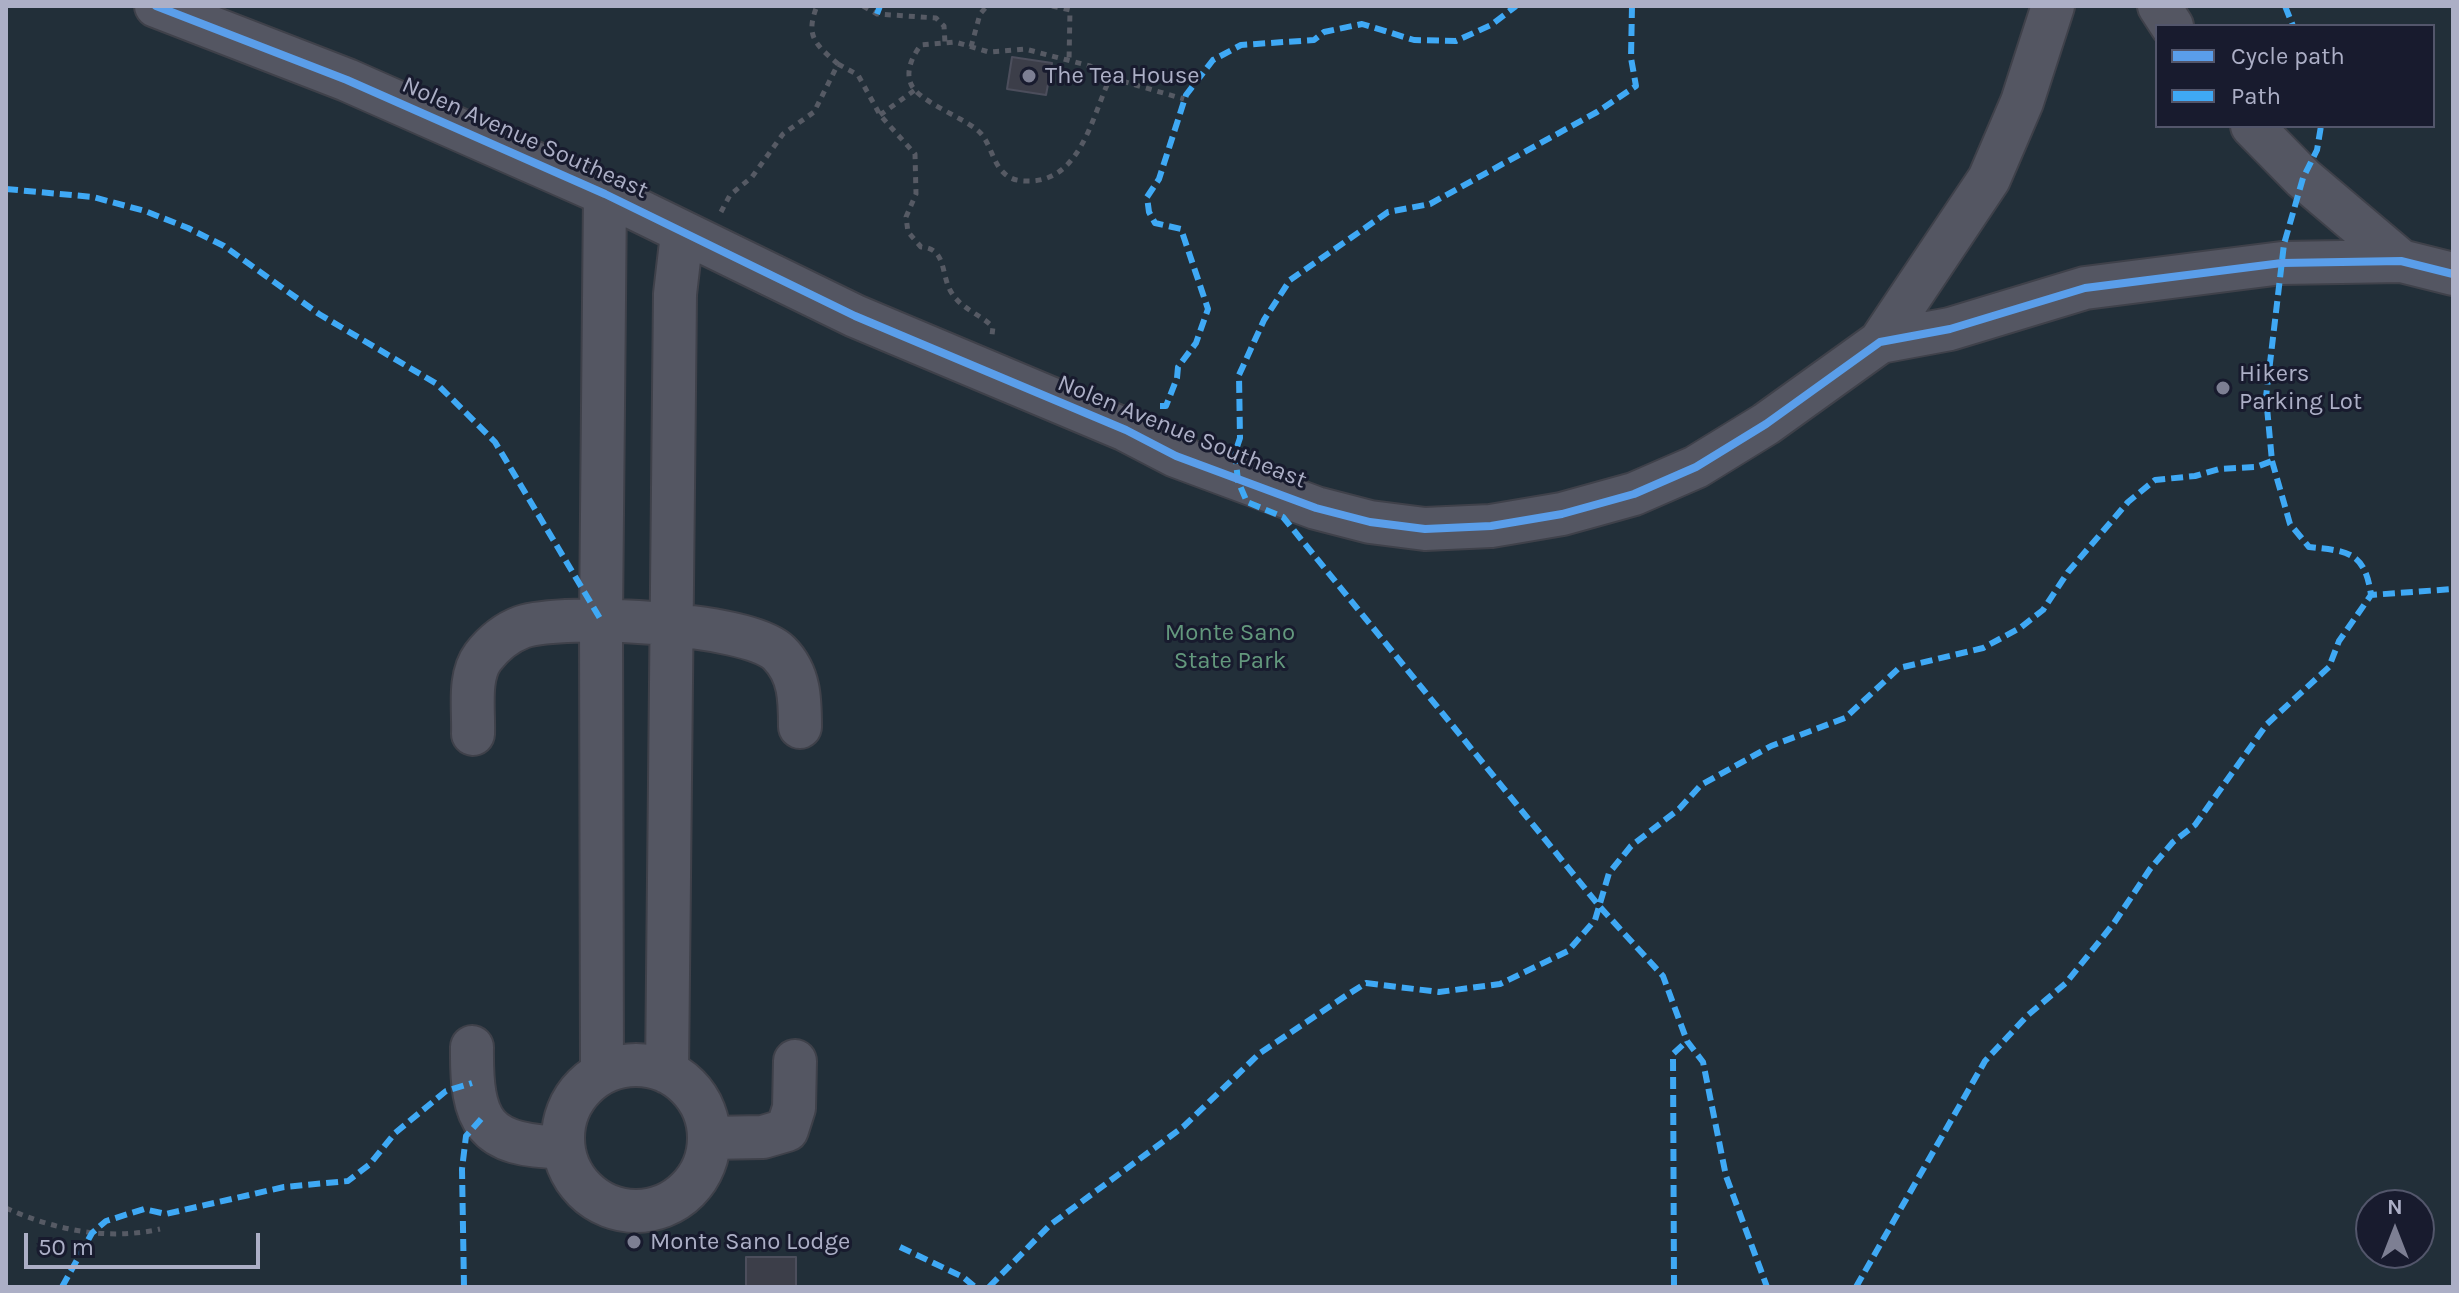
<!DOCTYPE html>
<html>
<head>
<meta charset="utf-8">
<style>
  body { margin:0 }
  #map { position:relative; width:2459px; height:1293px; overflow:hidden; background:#252733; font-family:Karla,sans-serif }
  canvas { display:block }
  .frame { position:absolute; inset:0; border:8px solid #acafc6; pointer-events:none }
  .legend { position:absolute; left:2155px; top:24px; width:280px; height:104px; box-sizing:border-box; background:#181b2e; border:2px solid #53566b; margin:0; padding:10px 14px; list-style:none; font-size:24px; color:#acafc6 }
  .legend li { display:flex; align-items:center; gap:16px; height:40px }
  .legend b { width:40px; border:2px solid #53566b }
  .north { position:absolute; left:2355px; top:1189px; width:80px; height:80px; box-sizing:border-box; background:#181b2e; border:2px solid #53566b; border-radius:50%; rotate:0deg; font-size:22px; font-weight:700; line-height:32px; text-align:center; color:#acafc6 }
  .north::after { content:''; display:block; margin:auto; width:28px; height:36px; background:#7d7f93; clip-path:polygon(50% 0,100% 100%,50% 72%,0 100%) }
  .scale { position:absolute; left:24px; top:1233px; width:236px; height:36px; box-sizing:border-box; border:4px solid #acafc6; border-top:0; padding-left:10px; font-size:24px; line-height:28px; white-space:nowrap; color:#acafc6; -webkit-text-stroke:6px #181b2e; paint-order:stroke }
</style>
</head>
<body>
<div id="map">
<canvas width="2459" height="1293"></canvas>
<div class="frame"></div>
<ul class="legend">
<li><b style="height:10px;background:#5a9eea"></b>Cycle path</li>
<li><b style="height:10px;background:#3fa9f5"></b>Path</li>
</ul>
<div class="north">N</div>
<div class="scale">50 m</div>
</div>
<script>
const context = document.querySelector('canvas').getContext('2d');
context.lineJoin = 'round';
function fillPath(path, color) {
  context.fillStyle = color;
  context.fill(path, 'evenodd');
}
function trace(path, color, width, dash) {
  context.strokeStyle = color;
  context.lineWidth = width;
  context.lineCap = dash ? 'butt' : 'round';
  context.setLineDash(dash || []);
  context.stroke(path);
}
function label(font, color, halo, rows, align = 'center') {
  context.font = font + ' Karla,sans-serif';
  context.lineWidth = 6;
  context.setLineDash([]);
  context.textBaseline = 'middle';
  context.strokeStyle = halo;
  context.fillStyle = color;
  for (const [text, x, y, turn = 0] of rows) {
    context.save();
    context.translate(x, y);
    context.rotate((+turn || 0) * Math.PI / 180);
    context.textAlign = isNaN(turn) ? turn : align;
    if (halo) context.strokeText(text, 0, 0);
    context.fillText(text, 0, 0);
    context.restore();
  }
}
const green = new Path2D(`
  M6 6H2453V1287H6ZM2157 26H2433V126H2157ZM2371 1205H2419V1253H2371Z`);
const building = new Path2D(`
  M1012 57 1052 63 1046 95 1007 89Z
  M746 1257H796V1287H746Z`);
const path = new Path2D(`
  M863 6 877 14 936 18 944 26 945 43
  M1052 6 1070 10 1069 62
  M971 47 980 14 987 6
  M838 64 858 75 880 115 915 154 916 194 906 217 908 232 921 247C946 248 941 273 950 290 960 309 979 313 993 327L992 335
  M1107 85 1101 72 1090 66 1025 49 989 52 955 42 921 45C913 55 905 71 911 84 917 100 961 117 976 129 991 140 991 162 1005 174 1012 180 1019 181 1028 181 1078 182 1091 122 1107 85L1115 79 1184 99
  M880 115 915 90
  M721 212 730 195 752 177 783 134 814 112 838 64C815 44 805 36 817 6
  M6 1208C55 1230 108 1241 160 1229`);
const minor = new Path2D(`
  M156 6 347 80 605 194 855 316 1126 430 1176 456 1316 508 1370 522 1425 529 1491 526 1562 514 1634 494 1696 467 1766 424 1880 342 1950 329 2085 288 2282 263 2401 261 2453 274
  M2159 6 2172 26
  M2252 126 2303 178 2401 261
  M1880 342 1989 179 2022 102 2053 6
  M473 734C474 710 468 677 483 657 493 644 506 633 522 627 564 613 748 622 779 653 800 674 800 700 800 727
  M472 1047C471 1121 483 1147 563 1147
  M563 1138a73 73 0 1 1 146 0a73 73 0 1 1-146 0Z
  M667 1072 675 294 682 234
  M602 1073 601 620 605 194
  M710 1138 763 1137 787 1130 794 1108 795 1061`);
const quiet = new Path2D(`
  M1632 6 1631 58 1636 86 1597 112 1430 204 1388 212 1290 280 1264 320 1239 375 1240 438 1235 453 1238 481 1247 502 1283 517 1600 907 1663 976 1687 1041 1703 1062 1726 1176 1767 1287
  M2285 6 2293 26
  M877 14 880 6
  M6 189 93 197 145 211 188 228 224 246 319 314 437 384 495 442 601 620
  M1160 406H1166L1177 378 1178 367 1196 343 1208 309 1181 229 1155 223 1149 212 1147 197 1159 179 1186 95 1213 60 1241 45 1314 40 1324 32 1362 24 1414 40 1456 41 1491 25 1516 6
  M2272 461 2290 524 2309 547C2347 551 2365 551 2371 595
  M900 1247 963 1277 975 1287
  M62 1287 92 1233 106 1221 144 1209 166 1214 284 1187 348 1181 370 1164 395 1133 446 1091 472 1083
  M464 1287 462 1169 466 1136 482 1118
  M989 1287 1050 1225 1183 1127 1260 1053 1347 995 1366 983 1439 992 1500 984 1568 951 1595 920 1609 873 1631 846 1679 809 1701 785 1771 746 1845 718 1899 668 1983 648 2020 628 2043 610 2068 572 2128 502 2155 480 2195 476 2219 469 2256 467 2272 461 2266 397 2284 244 2303 178 2317 150 2321 126
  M1674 1287 1673 1054 1687 1041
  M1856 1287 1985 1061 2028 1015 2066 983 2114 923 2150 869 2173 842 2195 825 2267 724 2329 667 2339 641 2371 595 2453 589`);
const cycleway = new Path2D(`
  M156 6 347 80 605 194 855 316 1126 430 1176 456 1316 508 1370 522 1425 529 1491 526 1562 514 1634 494 1696 467 1766 424 1880 342 1950 329 2085 288 2282 263 2401 261 2453 274`);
const markers = [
  [1029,76,8,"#7d7f93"],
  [2223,388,8,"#7d7f93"],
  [634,1242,8,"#7d7f93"]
];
const poiNames = [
  ["The Tea House",1045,76],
  ["Hikers",2239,374],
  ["Parking Lot",2239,402],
  ["Monte Sano Lodge",650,1242]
];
const streetNames = [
  ["Nolen Avenue Southeast",525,138,24],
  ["Nolen Avenue Southeast",1182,432,22]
];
const parkNames = [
  ["Monte Sano",1230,633],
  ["State Park",1230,661]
];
fillPath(green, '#222f39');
fillPath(building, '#3c3e49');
trace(building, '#4c4e5c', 2);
trace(minor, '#3f414a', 46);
trace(path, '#565a64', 5, [6, 6]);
trace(minor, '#545662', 42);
trace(quiet, '#3fa9f5', 6, [12, 6]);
trace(cycleway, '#5a9eea', 8);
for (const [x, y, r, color] of markers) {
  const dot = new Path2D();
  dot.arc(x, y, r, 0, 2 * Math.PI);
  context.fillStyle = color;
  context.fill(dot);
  trace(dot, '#181b2e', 3);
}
label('24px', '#acafc6', '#181b2e', poiNames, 'left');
label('24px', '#acafc6', '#181b2e', streetNames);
label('24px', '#63987d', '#181b2e', parkNames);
</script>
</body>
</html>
